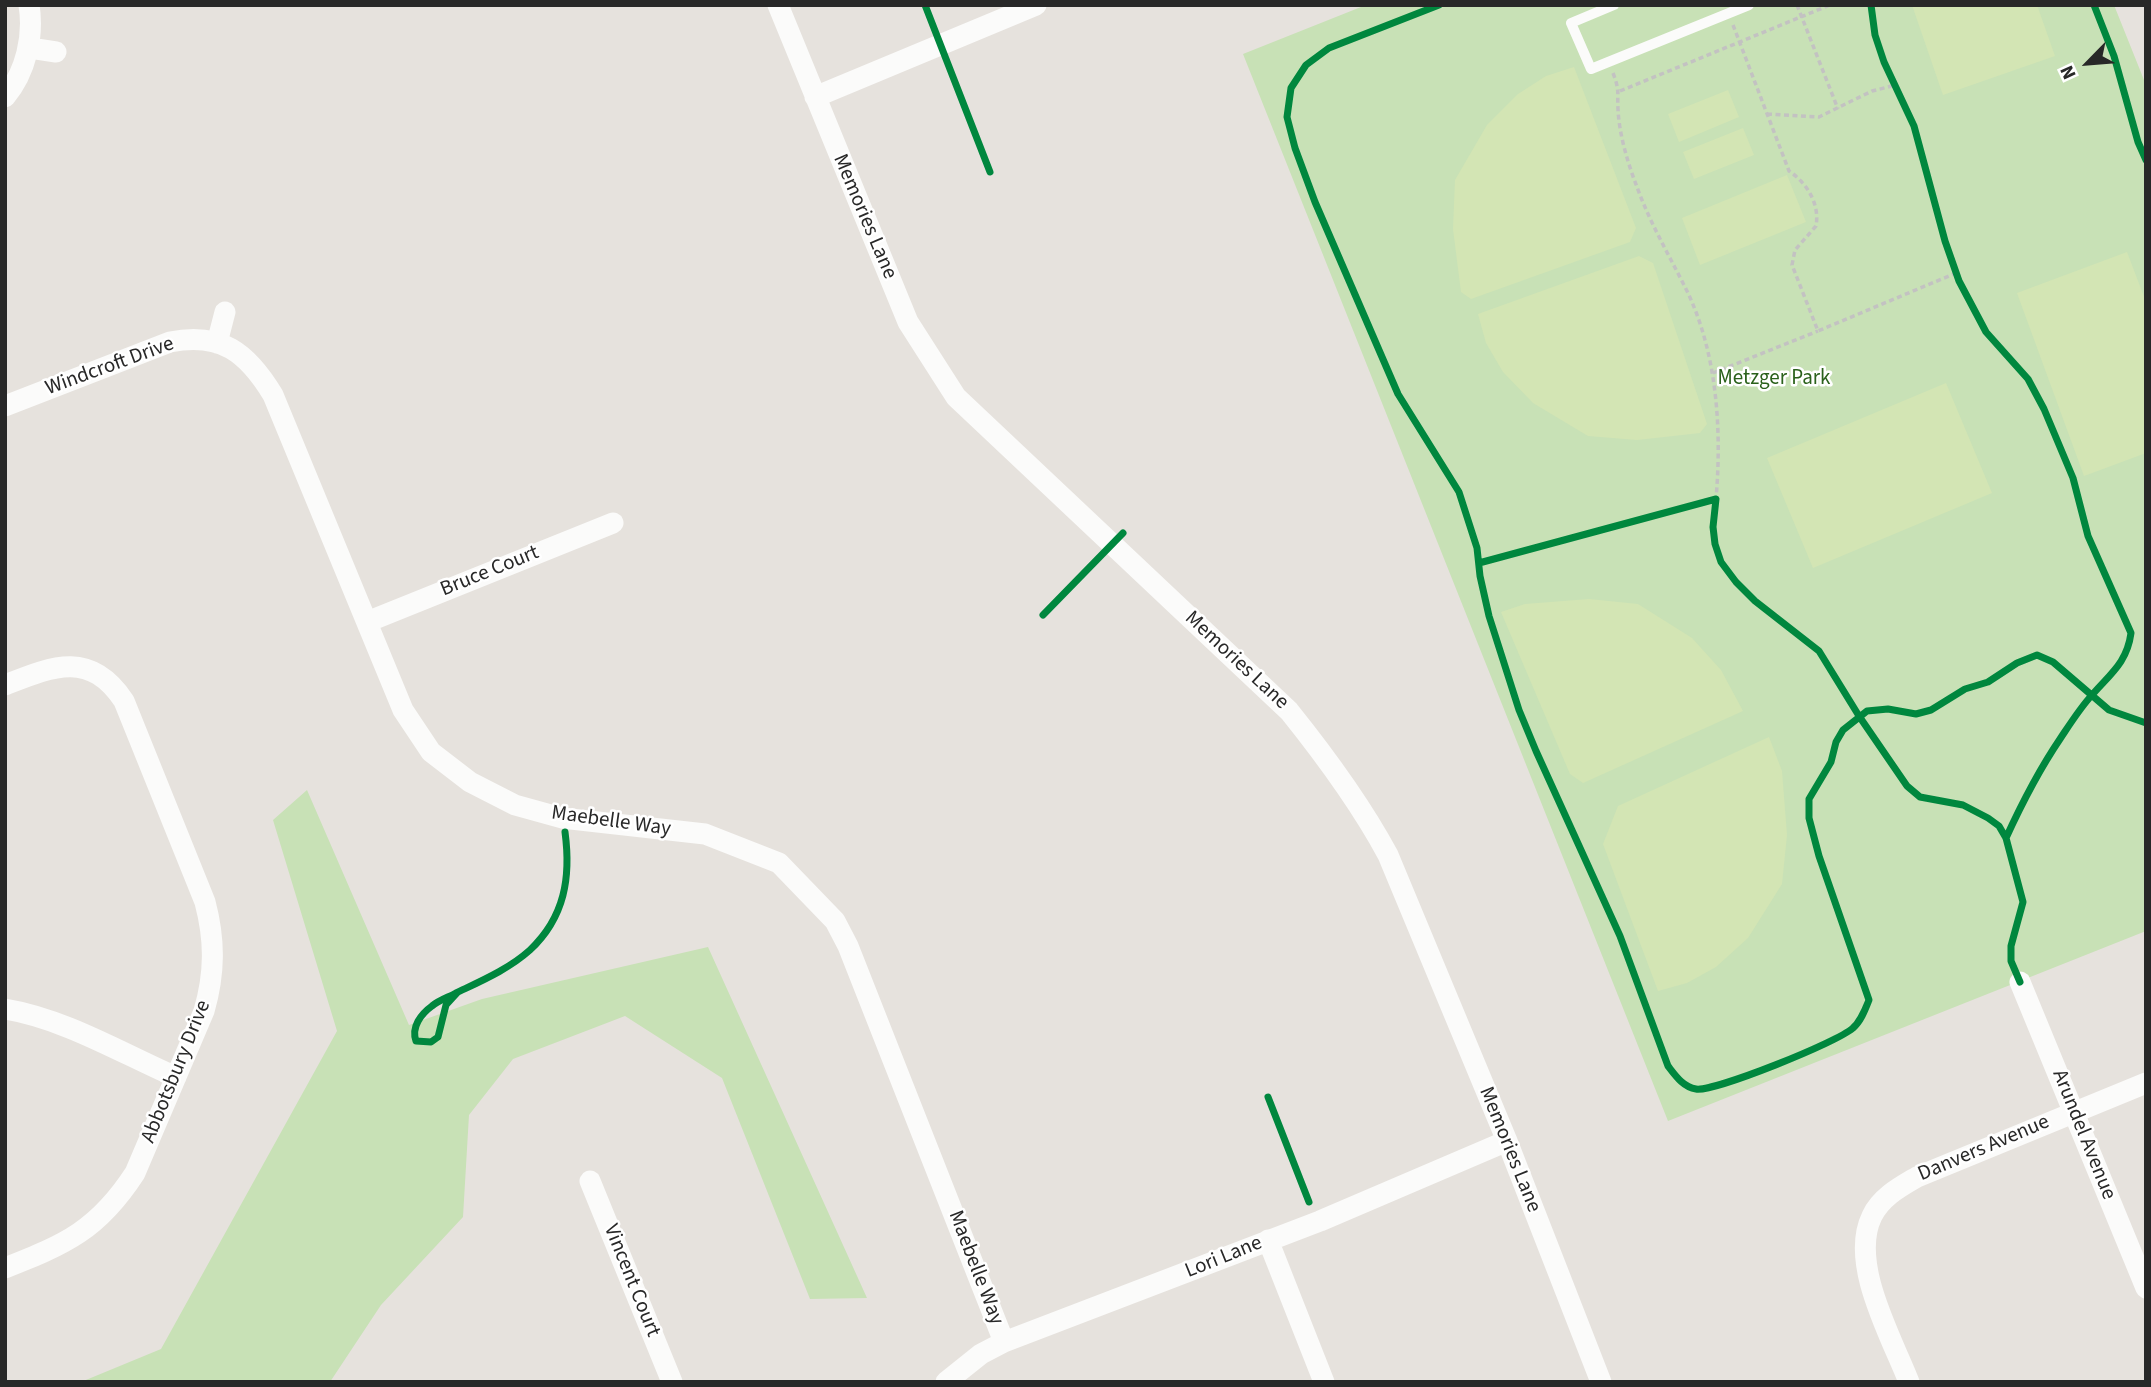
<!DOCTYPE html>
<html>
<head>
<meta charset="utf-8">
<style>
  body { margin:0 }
  #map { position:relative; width:2151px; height:1387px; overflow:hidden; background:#e6e2dd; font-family:"Source Sans 3",sans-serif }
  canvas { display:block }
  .frame { position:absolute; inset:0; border:7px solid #282828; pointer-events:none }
  .north { position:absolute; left:2053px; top:28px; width:70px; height:70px; -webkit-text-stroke:5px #fff; paint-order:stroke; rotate:245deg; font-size:19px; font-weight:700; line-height:28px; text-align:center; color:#282828 }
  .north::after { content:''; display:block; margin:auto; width:24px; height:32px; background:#282828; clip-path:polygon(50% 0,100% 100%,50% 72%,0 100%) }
</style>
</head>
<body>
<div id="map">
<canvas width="2151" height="1387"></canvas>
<div class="frame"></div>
<div class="north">N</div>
</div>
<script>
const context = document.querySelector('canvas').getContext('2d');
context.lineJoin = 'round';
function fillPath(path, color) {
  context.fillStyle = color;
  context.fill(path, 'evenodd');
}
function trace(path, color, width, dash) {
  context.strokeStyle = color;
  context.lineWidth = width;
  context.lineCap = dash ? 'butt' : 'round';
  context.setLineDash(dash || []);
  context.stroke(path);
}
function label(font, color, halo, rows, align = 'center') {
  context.font = font + ' "Source Sans 3",sans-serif';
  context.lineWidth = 5;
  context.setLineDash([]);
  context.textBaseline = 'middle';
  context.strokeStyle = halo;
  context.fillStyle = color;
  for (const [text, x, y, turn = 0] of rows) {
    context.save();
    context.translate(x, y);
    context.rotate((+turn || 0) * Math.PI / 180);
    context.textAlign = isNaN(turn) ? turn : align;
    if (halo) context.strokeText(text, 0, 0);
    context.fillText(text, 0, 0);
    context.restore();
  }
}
const green = new Path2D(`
  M1366 5H2114L2146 85V931L1668 1121 1243 54Z
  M307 790 409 1025 482 999 708 947 867 1298 810 1299 722 1078 625 1016 513 1059 469 1115 463 1217 381 1305 330 1382H81L161 1349 337 1031 273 820Z`);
const pitch = new Path2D(`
  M1912 5H2037L2055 56 1943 95Z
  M1574 67 1636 228 1630 242 1471 299 1461 292 1453 229 1455 180 1487 125 1518 94 1546 76Z
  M1728 90 1739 117 1679 142 1668 114Z
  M1743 128 1754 155 1694 179 1683 152Z
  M1787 175 1806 222 1700 265 1682 218Z
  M2127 252 2146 302V453L2084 476 2017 293Z
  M1639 256 1653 263 1707 424 1700 433 1637 440 1588 436 1533 403 1503 372 1486 343 1478 314Z
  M1946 383 1992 493 1813 568 1767 458Z
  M1589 599 1638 604 1692 638 1721 670 1743 711 1583 783 1570 774 1501 612 1525 604Z
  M1769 737 1782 771 1787 835 1782 884 1748 938 1716 967 1687 983 1658 991 1603 844 1618 806Z`);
const path = new Path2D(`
  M1797 5 1838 109
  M1733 25 1789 171C1807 183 1820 204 1816 226L1795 250 1792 265 1818 331 1956 273
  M1613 73C1620 91 1617 92 1618 109 1619 134 1628 164 1637 187 1650 223 1669 255 1686 289 1717 352 1722 429 1716 499
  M1620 91 1830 5
  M1767 114 1819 117 1872 91 1896 85
  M1713 373 1818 331`);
const lane = new Path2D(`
  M1614 5 1571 23 1591 69 1749 5`);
const street = new Path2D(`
  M778 5 908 322 956 397 1289 711C1326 757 1360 803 1388 855L1507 1141 1601 1382
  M30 48 56 52
  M5 97C26 72 34 36 29 5
  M815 97 1036 5
  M217 343 225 312
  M5 406 170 342C221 332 247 352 273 395L403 710 431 752 470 782 515 805 562 818 705 834 779 863 835 921 848 946 1004 1342
  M367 622 613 523
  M5 685C53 666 90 650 124 701L205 902C215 940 215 973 204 1011L135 1173C98 1230 66 1244 5 1268
  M2020 982 2146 1288
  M5 1009C65 1019 121 1053 176 1077
  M590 1181 672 1382
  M1268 1240 1324 1382
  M946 1382 981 1354 1004 1342 1320 1221 1507 1141
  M1909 1382C1891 1336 1849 1263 1872 1216 1881 1197 1900 1187 1917 1177L2146 1083`);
const cycleway = new Path2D(`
  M925 5 990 172
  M1439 5 1329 48 1306 65 1291 88 1287 117 1295 148 1315 202 1398 394 1459 492 1477 548 1480 576 1489 616 1519 710 1536 751 1620 936 1668 1066C1675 1075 1683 1087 1696 1089 1714 1092 1838 1042 1853 1028 1861 1021 1865 1010 1869 1000L1819 856 1809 818V799L1831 762 1836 742 1843 730 1867 711 1888 709 1916 714 1931 710 1965 689 1988 682 2017 663 2037 655 2053 662 2109 710 2146 723
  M1871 5 1875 35 1884 62 1914 126 1945 241 1959 281 1986 332 2028 379 2044 409 2073 478 2088 536 2131 633C2127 663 2110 674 2092 695 2080 708 2070 724 2060 739 2039 770 2022 803 2006 838
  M2094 5 2114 56 2138 142 2146 160
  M1479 563 1716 499 1713 527 1715 544 1721 562 1736 582 1755 601 1819 651 1859 716 1907 786 1920 797 1963 805 1988 818 1999 826 2006 838 2023 902 2011 946V961L2020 982
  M1043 615 1123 533
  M457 993 446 1005 438 1037 431 1042 416 1041C411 1027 421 1014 432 1006 439 1000 449 997 456 993 481 981 509 969 530 950 565 917 571 877 565 832
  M1268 1097 1309 1202`);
const streetNames = [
  ["Memories Lane",864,217,67],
  ["Windcroft Drive",110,367,-20],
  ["Bruce Court",490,572,-22],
  ["Memories Lane",1236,661,43],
  ["Maebelle Way",611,822,8],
  ["Abbotsbury Drive",177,1072,-68],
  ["Arundel Avenue",2083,1135,68],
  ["Danvers Avenue",1984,1149,-23],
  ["Memories Lane",1509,1150,68],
  ["Lori Lane",1224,1258,-22],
  ["Maebelle Way",975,1268,69],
  ["Vincent Court",631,1281,68]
];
const parkNames = [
  ["Metzger Park",1774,379]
];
fillPath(green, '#c8e1b6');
fillPath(pitch, '#d3e5b4');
trace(path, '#c3c2c2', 3.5, [5, 3.5]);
trace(lane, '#fbfbfa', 10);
trace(street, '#fbfbfa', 21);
trace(cycleway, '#00873e', 7);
label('21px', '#282828', '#fff', streetNames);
label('21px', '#2a611b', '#fff', parkNames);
</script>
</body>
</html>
